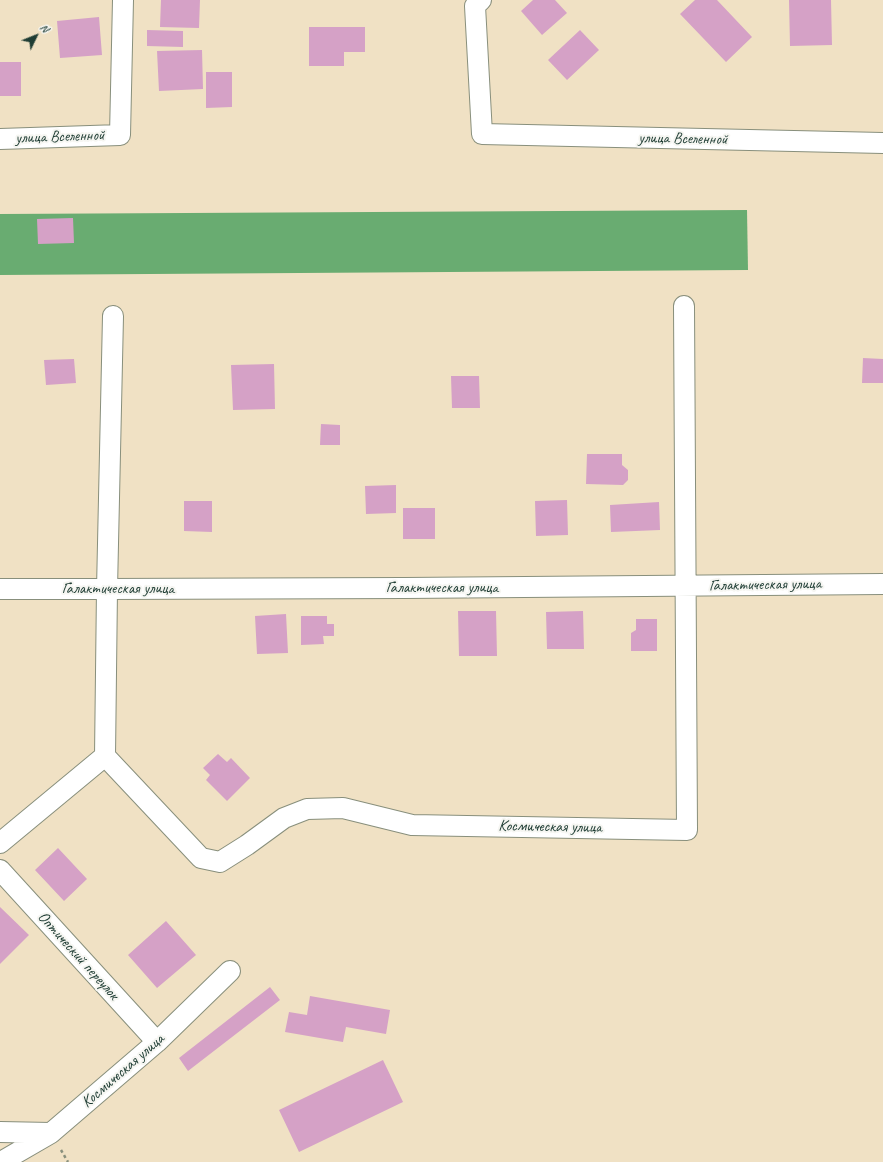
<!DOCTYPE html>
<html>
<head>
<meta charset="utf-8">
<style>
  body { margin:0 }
  #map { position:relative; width:883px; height:1162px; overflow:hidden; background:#f0e1c4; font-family:Caveat,sans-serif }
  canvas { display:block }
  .north { position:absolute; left:16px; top:16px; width:40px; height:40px; -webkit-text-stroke:3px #f6f6f2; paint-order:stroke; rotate:47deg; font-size:11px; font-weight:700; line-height:16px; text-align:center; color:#1f3d34 }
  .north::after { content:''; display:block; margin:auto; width:14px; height:18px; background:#1f3d34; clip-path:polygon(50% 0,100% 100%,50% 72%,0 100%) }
</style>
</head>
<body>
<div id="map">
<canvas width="883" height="1162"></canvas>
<div class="north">N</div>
</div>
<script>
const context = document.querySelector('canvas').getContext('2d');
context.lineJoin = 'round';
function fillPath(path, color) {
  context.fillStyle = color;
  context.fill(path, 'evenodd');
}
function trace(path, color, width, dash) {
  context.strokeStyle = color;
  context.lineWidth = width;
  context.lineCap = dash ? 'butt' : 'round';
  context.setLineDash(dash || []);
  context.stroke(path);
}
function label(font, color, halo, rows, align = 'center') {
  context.font = font + ' Caveat,sans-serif';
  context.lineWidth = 4;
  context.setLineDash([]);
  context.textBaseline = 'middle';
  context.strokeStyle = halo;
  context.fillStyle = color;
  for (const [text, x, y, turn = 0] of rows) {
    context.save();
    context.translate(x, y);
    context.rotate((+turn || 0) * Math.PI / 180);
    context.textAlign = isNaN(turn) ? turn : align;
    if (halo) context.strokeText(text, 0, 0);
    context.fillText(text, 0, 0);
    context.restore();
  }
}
const forest = new Path2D(`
  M747 210 748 270 0 275V214Z`);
const building = new Path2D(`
  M161 0H200L199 28 160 27Z
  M533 0H555L567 13 542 35 521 11Z
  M695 0H717L752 37 726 62 680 14Z
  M789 0H831L832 45 790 46Z
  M99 17 102 55 60 58 57 21Z
  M309 27H365V52H344V66H309Z
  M147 30 183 31V47L147 46Z
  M580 30 599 50 567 80 548 60Z
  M202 50 203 89 159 91 157 51Z
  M0 62H21V96H0Z
  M206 72H232V107L206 108Z
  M73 218 74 243 38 244 37 219Z
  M863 358 883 359V383H862Z
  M74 359 76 383 46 385 44 360Z
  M274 364 275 409 233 410 231 365Z
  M451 376H479L480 408H452Z
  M321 424 340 425V445H320Z
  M587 454H622V465L628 470V480L623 485 586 484Z
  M396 485V513L366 514 365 486Z
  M567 500 568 535 536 536 535 501Z
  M184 501H212V532L184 531Z
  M659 502 660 530 611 532 610 505Z
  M403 508H435V539H403Z
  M458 611H496L497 656H459Z
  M583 611 584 649H547L546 612Z
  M286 614 288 653 257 654 255 616Z
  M301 616H327V624H334V636H323L324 644 301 645Z
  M636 619H657V651H631V633L636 630Z
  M218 754 227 762 231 758 250 778 227 801 206 780 210 775 203 768Z
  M58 848 87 879 64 901 35 870Z
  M0 907 29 935 0 964Z
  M166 921 196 955 157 988 128 955Z
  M270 987 280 1000 188 1071 179 1058Z
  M310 996 390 1010 386 1034 346 1027 343 1042 285 1032 289 1012 307 1015Z
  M383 1060 403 1102 299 1152 279 1110Z`);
const path = new Path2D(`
  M61 1150 68 1162`);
const street = new Path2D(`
  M481 0 475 6 482 134 883 143
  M0 139 120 135 123 0
  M113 316 107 589 105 756 201 858 220 862 247 845 284 818 307 809 343 808 412 825 687 830 684 306
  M0 589H107L405 588 883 584
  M0 843 105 756
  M0 870 157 1042
  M0 1132 51 1133
  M1 1162 51 1133 157 1042 230 971`);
const streetNames = [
  ["улица Вселенной",60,137,-2],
  ["улица Вселенной",683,139,1],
  ["Галактическая улица",765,585,-1],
  ["Галактическая улица",442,588],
  ["Галактическая улица",118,589],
  ["Космическая улица",550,827,1],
  ["Оптический переулок",78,956,48],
  ["Космическая улица",123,1071,-41]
];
fillPath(forest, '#69ac71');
fillPath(building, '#d5a1c6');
trace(street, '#888f7c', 22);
trace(path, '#888f7c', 2.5, [3, 3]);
trace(street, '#fff', 20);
label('16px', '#1f3d34', '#f6f6f2', streetNames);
</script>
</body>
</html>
